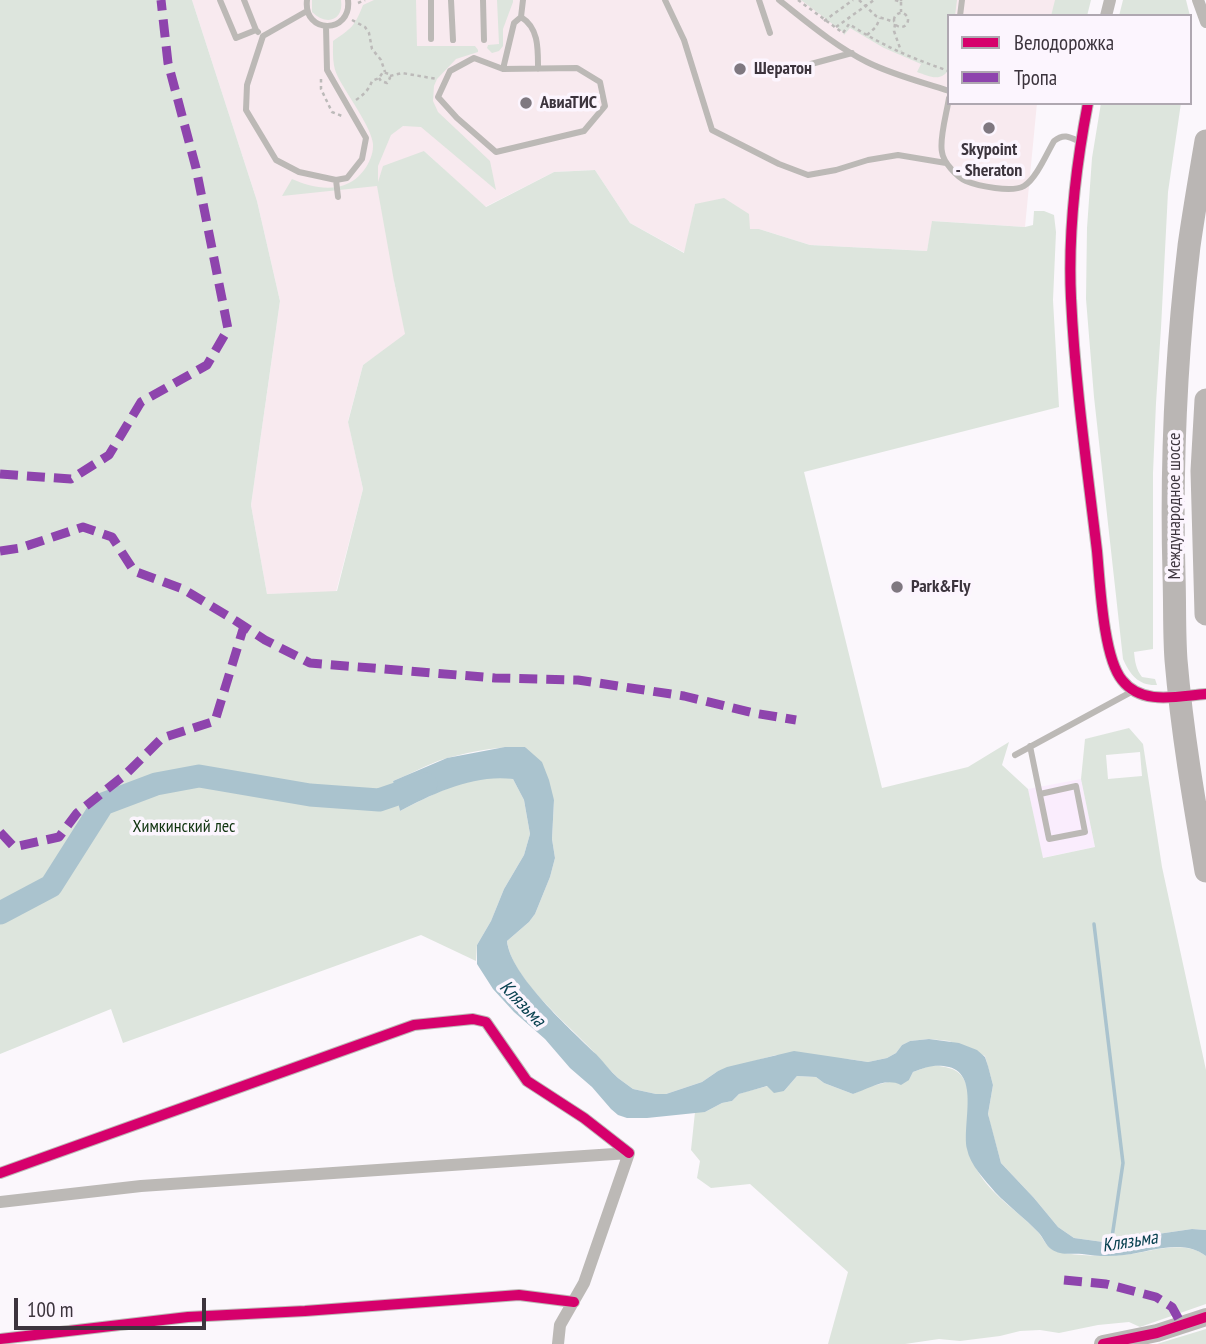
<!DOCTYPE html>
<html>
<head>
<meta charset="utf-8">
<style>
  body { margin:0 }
  #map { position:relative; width:1206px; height:1344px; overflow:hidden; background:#fbf7fc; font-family:"PT Sans Narrow",sans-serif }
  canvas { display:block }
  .legend { position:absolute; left:947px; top:14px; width:245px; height:91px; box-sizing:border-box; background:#fcf5fe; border:2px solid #afa8b1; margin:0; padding:9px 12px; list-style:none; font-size:21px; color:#3c343d }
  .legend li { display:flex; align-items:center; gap:14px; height:35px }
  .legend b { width:35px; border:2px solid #afa8b1 }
  .scale { position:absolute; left:14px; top:1298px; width:192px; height:32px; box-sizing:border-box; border:4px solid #3c343d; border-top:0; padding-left:9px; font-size:21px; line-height:24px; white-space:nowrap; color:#3c343d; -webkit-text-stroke:5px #fcf5fe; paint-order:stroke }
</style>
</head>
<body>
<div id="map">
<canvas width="1206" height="1344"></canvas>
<ul class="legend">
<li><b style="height:9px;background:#d6006c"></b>Велодорожка</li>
<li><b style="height:9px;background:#8e44ad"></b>Тропа</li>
</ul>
<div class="scale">100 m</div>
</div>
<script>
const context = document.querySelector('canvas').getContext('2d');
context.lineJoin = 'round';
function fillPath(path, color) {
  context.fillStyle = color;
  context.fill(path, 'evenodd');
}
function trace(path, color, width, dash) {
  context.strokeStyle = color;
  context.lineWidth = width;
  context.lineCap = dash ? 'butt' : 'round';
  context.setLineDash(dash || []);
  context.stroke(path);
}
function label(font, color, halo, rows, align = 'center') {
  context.font = font + ' "PT Sans Narrow",sans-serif';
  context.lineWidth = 7;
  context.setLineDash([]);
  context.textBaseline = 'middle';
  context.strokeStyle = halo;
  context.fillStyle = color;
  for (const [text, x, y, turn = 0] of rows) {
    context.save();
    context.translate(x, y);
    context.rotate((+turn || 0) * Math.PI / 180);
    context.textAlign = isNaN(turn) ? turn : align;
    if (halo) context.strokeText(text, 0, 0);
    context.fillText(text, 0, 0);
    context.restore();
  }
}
const commercial = new Path2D(`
  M192 0H1056L1051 16H949V103H1037L1025 227 933 221 927 251 810 245 759 229H749L695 204 685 253 630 223 595 170 554 172 485 207 424 151 394 281 406 335 363 365 348 421 363 489 336 592 267 594 251 505 280 301 257 201Z`);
const built = new Path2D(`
  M1081 779 1095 847 1042 858 1028 789Z`);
const green = new Path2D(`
  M0 0H192L257 201 280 301 251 505 267 594 337 591 363 489 348 422 363 365 405 334 394 281 377 186 282 196 292 179C310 187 331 192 349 183 362 177 374 159 373 144 372 128 346 93 338 77 332 66 333 53 333 41 351 29 355 26 363 5L374 0H416L417 46H475L478 50V52L456 59 437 79 434 86 433 101 438 112 490 161 496 190 421 127 403 126 391 135 378 166V182L383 166 424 151 486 207 554 172 595 170 630 223 684 253 695 204 724 198 749 214 750 229H759L810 245 927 251 932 221 1025 227 1033 225 1034 211H1044L1054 215 1056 232 1053 300 1059 407 804 472 882 788 968 767 1009 742 1002 765 1028 789 1043 858 1095 847 1081 779 1085 739 1129 728 1143 744 1162 867 1206 1070V1230L1192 1229 1103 1242 1074 1238 1058 1227 1034 1198 1001 1163 990 1123 988 1114 993 1085 985 1056 949 1041 929 1039 910 1041 902 1045 896 1053 887 1058 868 1062 848 1059 776 1055 718 1071 702 1082 666 1094H656L633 1089 618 1078C607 1068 599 1057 588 1046 563 1020 511 977 507 941L529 922 535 914 550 877 555 858 552 839 554 800 525 747C497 746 465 752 438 761 423 767 408 775 393 781L400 811C427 797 466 777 496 777 502 777 508 778 513 779L524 800 530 834 524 855 504 889 491 921 477 945 476 961 421 935 123 1043 111 1009 0 1054ZM1140 752 1142 776 1108 779 1106 755Z
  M312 0H341C344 21 326 26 312 12Z
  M497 0H513V2L503 29V46L499 51 492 53 487 48 488 45 499 44Z
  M801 0H957L955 16H949L948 71C939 82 929 76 917 72L921 64 884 48 850 28 844 35 843 32Z
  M1055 0H1091L1087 16H1051Z
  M1123 0H1186L1190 16H1119Z
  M1101 103H1181L1168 192 1161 328 1156 403 1153 473V649L1134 652C1135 662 1136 669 1142 677L1155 679 1157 685C1139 686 1130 675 1123 659L1094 397 1086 299 1087 228 1092 158Z
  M932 1065C952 1068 962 1068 968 1090 969 1105 972 1161 977 1170 991 1195 1018 1211 1037 1231 1042 1236 1045 1244 1050 1248 1060 1257 1109 1256 1123 1255 1149 1253 1183 1238 1206 1256V1304L1140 1327 1129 1322 1098 1325 1059 1333 1040 1330 1020 1331 1000 1336 960 1341 939 1339 905 1344H828L848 1272 750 1184 711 1188 697 1178 700 1161 691 1150 695 1112H705L722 1103 732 1101 739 1094 748 1091 768 1086 784 1091 797 1076 816 1077 824 1083 853 1094 868 1087 892 1081 909 1080 913 1072Z
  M1206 1329V1344H1157L1160 1343Z`);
const water = new Path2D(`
  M505 747H525L542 762 549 780 554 800 552 839 555 858 550 877 535 914 529 922 507 941C510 975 571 1030 596 1054 604 1062 610 1071 618 1078L633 1089 656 1094H666L702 1082 718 1071 727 1067 794 1051 868 1062 887 1058 896 1053 902 1045 910 1041 929 1039 959 1043 977 1050 985 1057 988 1066 993 1085 988 1114 1001 1163 1034 1198 1058 1227 1074 1238 1103 1242 1192 1229 1206 1230V1256C1183 1238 1150 1252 1124 1255 1110 1257 1095 1256 1082 1254 1071 1253 1061 1256 1051 1249 1046 1246 1043 1237 1038 1232 1025 1218 1009 1207 995 1192 985 1180 970 1165 967 1149 962 1124 980 1075 949 1067 935 1064 926 1067 913 1072L909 1080 901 1085C885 1077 869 1089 853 1094L824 1083 816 1077 797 1076 784 1091 774 1093 767 1086 739 1094 732 1101 722 1103 705 1112 647 1118H627L618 1115 611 1109 592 1087 570 1068 545 1039 514 1012 493 989 477 964V945L491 921 504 889 524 855 530 834 524 800 513 779C474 774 434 793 400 811L393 781 447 758Z`);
const stream = new Path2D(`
  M1094 924 1123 1163 1111 1244`);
const river = new Path2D(`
  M0 913 51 886 103 804 156 784 199 776 310 795 379 800 426 784`);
const path = new Path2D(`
  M798 0 843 33 849 24C881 45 913 59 949 71
  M859 0 876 16 894 22
  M895 0 901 2V0
  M901 2V12
  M358 3 365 0
  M894 20a7 7 0 1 1 14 0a7 7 0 1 1-14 0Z
  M352 20 365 27 369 33 372 49 381 60 385 72
  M824 21 853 0
  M895 24 894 31 901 51
  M836 27 874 0
  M867 35 876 27 880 18
  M390 76 402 73 437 79
  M321 79V89L332 112 342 116
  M356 100C363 95 369 90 372 81L379 78 383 72 389 74 390 78 387 83 381 81 379 78`);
const lane = new Path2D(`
  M220 0 236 38 256 30
  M244 0 256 30 258 32
  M307 0C303 35 352 34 348 0
  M431 0V39
  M451 0 453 40
  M483 0 484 40
  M665 0 684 40 712 130 779 164 808 175 836 170 868 160 898 155 946 163
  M759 0 770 33
  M779 0C807 22 835 46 867 62 893 75 922 82 949 91
  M307 11 263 36 247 85 246 110 276 160 299 172 336 180 347 178 362 159 366 138 327 70 326 26
  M960 16 962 0
  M521 17C539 28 538 49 538 69
  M474 58 503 69 577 68 600 82 605 106 584 131 496 152 457 118 438 97 450 71Z
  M811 64 852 53
  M503 69 514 23 521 17 523 0
  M949 98C947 112 939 139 942 152 943 162 957 177 966 181 978 186 1012 193 1024 186 1036 179 1047 153 1054 141 1064 133 1070 137 1080 142
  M336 180 338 197
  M1030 746 1049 839 1085 832 1076 786 1040 794
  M1015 755 1133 691`);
const street = new Path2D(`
  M1198 0 1206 22
  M1106 16 1110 0
  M1088 103C1076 165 1068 236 1071 298 1075 383 1087 467 1097 551 1100 582 1103 657 1122 680 1142 706 1178 696 1206 694
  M0 1173 414 1025 473 1019 486 1022 527 1081 584 1118 629 1153
  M0 1202 141 1186 629 1153
  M0 1339 188 1317 305 1311 519 1295 574 1302
  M558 1344 560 1325 584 1283 629 1153`);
const secondary = new Path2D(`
  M1103 1344 1157 1333 1206 1317`);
const highway = new Path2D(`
  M1206 141C1200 176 1194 211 1189 246 1176 355 1171 466 1174 575 1175 604 1174 632 1176 660 1182 731 1194 801 1206 871
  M1206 400 1202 471 1206 614`);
const quiet = new Path2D(`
  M0 474 71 479 109 455 141 402 207 365 228 329 196 168 168 63 161 0
  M0 551 20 548 83 527 112 537 134 571 183 589 236 621 265 640 310 663 495 678 578 680 684 696 754 713 796 720
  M0 832 14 847 59 837 77 813 126 774 162 738 215 721 244 626
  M1064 1280 1106 1284 1156 1297 1172 1307 1182 1325`);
const cycleway = new Path2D(`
  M1088 103C1076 165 1068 236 1071 298 1075 383 1087 467 1097 551 1100 582 1103 657 1122 680 1142 706 1178 696 1206 694
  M0 1173 414 1025 473 1019 486 1022 527 1081 584 1118 629 1153
  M0 1339 188 1317 305 1311 519 1295 574 1302
  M1103 1344 1157 1333 1206 1317`);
const markers = [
  [740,69,7,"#7f7880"],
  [526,103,7,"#7f7880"],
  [989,128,7,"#7f7880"],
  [897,587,7,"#7f7880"]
];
const poiNames = [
  ["Шератон",754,69],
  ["АвиаТИС",540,103],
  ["Skypoint",989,150,"center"],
  ["- Sheraton",989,171,"center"],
  ["Park&Fly",911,587]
];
const streetNames = [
  ["Международное шоссе",1175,506,-90]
];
const parkNames = [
  ["Химкинский лес",184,827]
];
const waterNames = [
  ["Клязьма",522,1004,46],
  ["Клязьма",1130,1242,-9]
];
fillPath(commercial, '#f8eaef');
fillPath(built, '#faedfd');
fillPath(green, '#dde5dd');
fillPath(water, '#aac3ce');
trace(stream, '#aac3ce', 3.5);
trace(river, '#aac3ce', 23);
trace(path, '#bcbab9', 2.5, [3.5, 3.5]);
trace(lane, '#bcb9b6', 6);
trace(street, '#bcb9b6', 12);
trace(secondary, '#bbb8b6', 18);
trace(highway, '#bab6b4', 23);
trace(quiet, '#8e44ad', 9, [18, 9]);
trace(cycleway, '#d6006c', 10);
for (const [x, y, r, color] of markers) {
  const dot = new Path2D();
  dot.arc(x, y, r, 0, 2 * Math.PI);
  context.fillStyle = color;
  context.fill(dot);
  trace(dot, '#fcf5fe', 2.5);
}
label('bold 18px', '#3c343d', '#fcf5fe', poiNames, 'left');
label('18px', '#3c343d', '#fcf5fe', streetNames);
label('18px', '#10340f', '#fcf5fe', parkNames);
label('italic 19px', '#094150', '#fcf5fe', waterNames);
</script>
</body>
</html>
